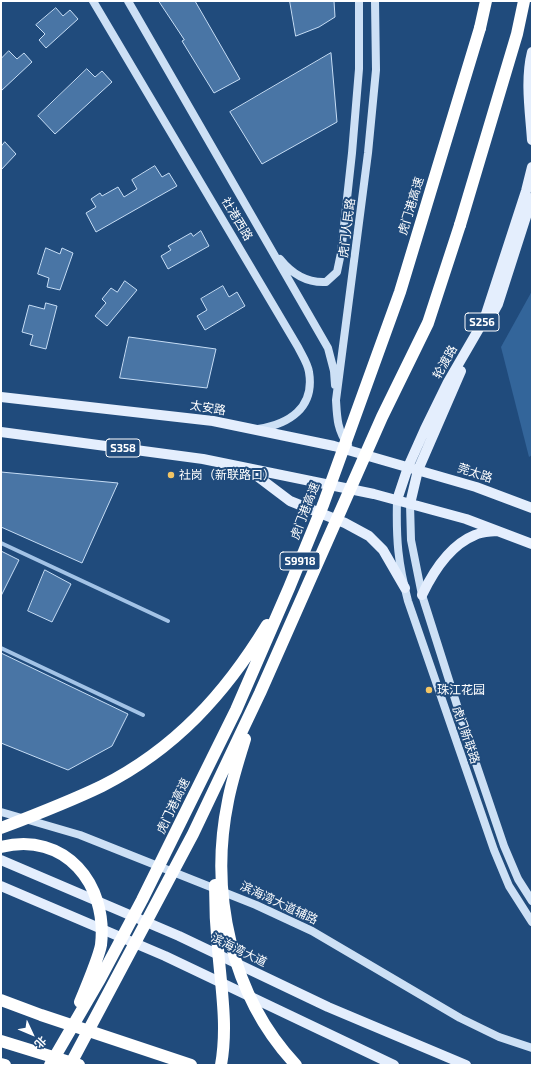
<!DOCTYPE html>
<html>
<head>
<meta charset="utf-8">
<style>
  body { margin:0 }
  #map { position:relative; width:533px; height:1066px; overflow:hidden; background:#204b7c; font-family:"Exo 2","Noto Sans SC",sans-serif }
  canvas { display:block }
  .frame { position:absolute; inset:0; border:2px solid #fff; pointer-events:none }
  .north { position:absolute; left:12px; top:1014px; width:40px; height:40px; -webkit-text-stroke:3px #204b7c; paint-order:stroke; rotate:134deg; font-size:11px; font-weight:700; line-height:16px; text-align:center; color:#fff }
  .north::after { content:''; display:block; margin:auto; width:14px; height:18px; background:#fff; clip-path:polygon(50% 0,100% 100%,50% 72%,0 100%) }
</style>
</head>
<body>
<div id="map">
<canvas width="533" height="1066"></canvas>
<div class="frame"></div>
<div class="north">北</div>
</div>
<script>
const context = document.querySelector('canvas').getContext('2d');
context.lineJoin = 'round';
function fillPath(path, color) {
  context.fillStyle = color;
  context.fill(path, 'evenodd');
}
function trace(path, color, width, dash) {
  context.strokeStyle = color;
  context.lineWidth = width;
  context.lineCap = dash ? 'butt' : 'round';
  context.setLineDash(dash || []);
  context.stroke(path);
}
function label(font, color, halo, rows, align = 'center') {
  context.font = font + ' "Exo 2","Noto Sans SC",sans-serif';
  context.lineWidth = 4;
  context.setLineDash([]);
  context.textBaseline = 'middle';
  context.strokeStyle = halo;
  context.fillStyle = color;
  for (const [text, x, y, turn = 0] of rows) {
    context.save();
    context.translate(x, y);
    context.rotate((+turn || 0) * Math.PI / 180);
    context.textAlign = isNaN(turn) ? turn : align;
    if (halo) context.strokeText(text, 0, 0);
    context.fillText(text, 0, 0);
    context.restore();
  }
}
const green = new Path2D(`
  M532 291V455L529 457 501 347Z`);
const building = new Path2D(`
  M159 1H195L240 79 214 93 182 41 184 40Z
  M290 1H334L335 17 319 27 296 36Z
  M56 8 63 16 70 10 78 19 46 48 39 40 45 34 36 25Z
  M9 51 17 59 24 53 32 62 1 91V59Z
  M331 53 337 122 262 164 230 112Z
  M87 69 95 77 102 71 112 82 55 134 38 116Z
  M5 142 16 154 1 170V147Z
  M155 166 162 177 169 173 177 186 96 232 86 213 96 207 91 199 100 193 102 196 118 187 124 197 137 189 132 180Z
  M201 231 209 246 168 269 161 256 171 250 168 246 191 233 193 236Z
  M46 248 60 254 62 248 73 253 60 290 47 287 49 278 38 274Z
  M125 281 137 290 107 326 95 316 106 303 102 299 111 288 117 292Z
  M223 286 229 297 237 292 245 306 205 330 197 316 207 310 201 299Z
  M46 303 57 306 46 349 30 345 33 335 22 332 29 305 44 309Z
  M129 337 216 349 207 388 120 378Z
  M1 472 118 483 82 563 1 527Z
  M1 551 19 560 1 596Z
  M45 570 71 584 52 622 28 611Z
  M1 653 128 714 112 746 68 770 1 743Z`);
const street = new Path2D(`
  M1 543 168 621
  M1 648 143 715`);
const secondary = new Path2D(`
  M93 1 298 347C302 355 308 364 309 372 315 408 289 424 258 429
  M128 1 328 348 334 371 335 385
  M280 259C292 274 307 283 326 282L337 272 341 253 352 153 359 69V1
  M348 445C337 430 337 417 336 400L368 153 376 70 375 1
  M397 500C396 540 398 563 408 601L494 850 509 886 532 922
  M410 504 411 540 422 595 468 740 504 846 518 879 532 901
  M1 812 80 835 256 905 312 931 460 1018 499 1037 532 1048`);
const primary = new Path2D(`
  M532 52C525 80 530 111 532 140
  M487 324 498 304 532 198
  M1 397 213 421 334 446 476 487 532 508
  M1 432 203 459 374 494 466 519 532 544
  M249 470 290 501 345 523 369 536 383 550 405 588
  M397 500 408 467 425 429 448 382 484 320 526 191 532 167
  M410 504 418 470 461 371
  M422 595C433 572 450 545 475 535 481 532 489 532 496 531
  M1 860 179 936 328 1007 466 1065
  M1 886 165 956 394 1065`);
const highway = new Path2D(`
  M480 28 486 1
  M460 225 517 34 524 1
  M1 1000 41 1015 191 1065
  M1 1041 79 1065
  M1 1064 5 1065`);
const highwayBridge = new Path2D(`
  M245 739C239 759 232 780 228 801 209 893 231 996 296 1065
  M1 828C35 815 69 802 102 786 175 749 225 694 267 625
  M1 847C65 831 108 884 101 945 99 956 85 990 80 1002
  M215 885C215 906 216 928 218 949 221 988 228 1026 221 1065
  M50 1065 100 979 142 900 236 710 289 588 323 505 400 292 480 28
  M70 1065 193 834 260 693 382 417 428 323 460 225`);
const markers = [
  [171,475,4,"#f3c564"],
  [429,690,4,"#f3c564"]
];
const shields = [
  [482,322,34],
  [123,448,34],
  [300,561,40]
];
const shieldNames = [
  ["S256",482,322],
  ["S358",123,448],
  ["S9918",300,561]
];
const streetNames = [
  ["虎门港高速",411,206,-73],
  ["社港西路",237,219,59],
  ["虎门人民路",347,228,-83],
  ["轮渡路",445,362,-61],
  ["太安路",208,408,9],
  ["莞太路",475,473,18],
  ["虎门港高速",305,511,-69],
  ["虎门新联路",466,735,71],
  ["虎门港高速",173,806,-64],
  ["滨海湾大道辅路",279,903,25],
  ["滨海湾大道",239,950,26]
];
const poiNames = [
  ["社岗（新联路口）",179,475],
  ["珠江花园",437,690]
];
fillPath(green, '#33659a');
fillPath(building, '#4975a5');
trace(building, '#c6ddf5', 1);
trace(street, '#a3c3e6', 4);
trace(secondary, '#cde0f5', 8);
trace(primary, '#e4eefd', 10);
trace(highway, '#fff', 12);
trace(highwayBridge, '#fff', 12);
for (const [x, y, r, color] of markers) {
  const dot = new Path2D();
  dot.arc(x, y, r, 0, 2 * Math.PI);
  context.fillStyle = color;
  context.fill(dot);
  trace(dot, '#204b7c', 1.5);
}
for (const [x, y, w] of shields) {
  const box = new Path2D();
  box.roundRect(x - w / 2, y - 9, w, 18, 3);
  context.fillStyle = '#204b7c';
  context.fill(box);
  trace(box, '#fff', 1);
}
label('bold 11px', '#fff', null, shieldNames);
label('12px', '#fff', '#204b7c', streetNames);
label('12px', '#fff', '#204b7c', poiNames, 'left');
</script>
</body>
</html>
